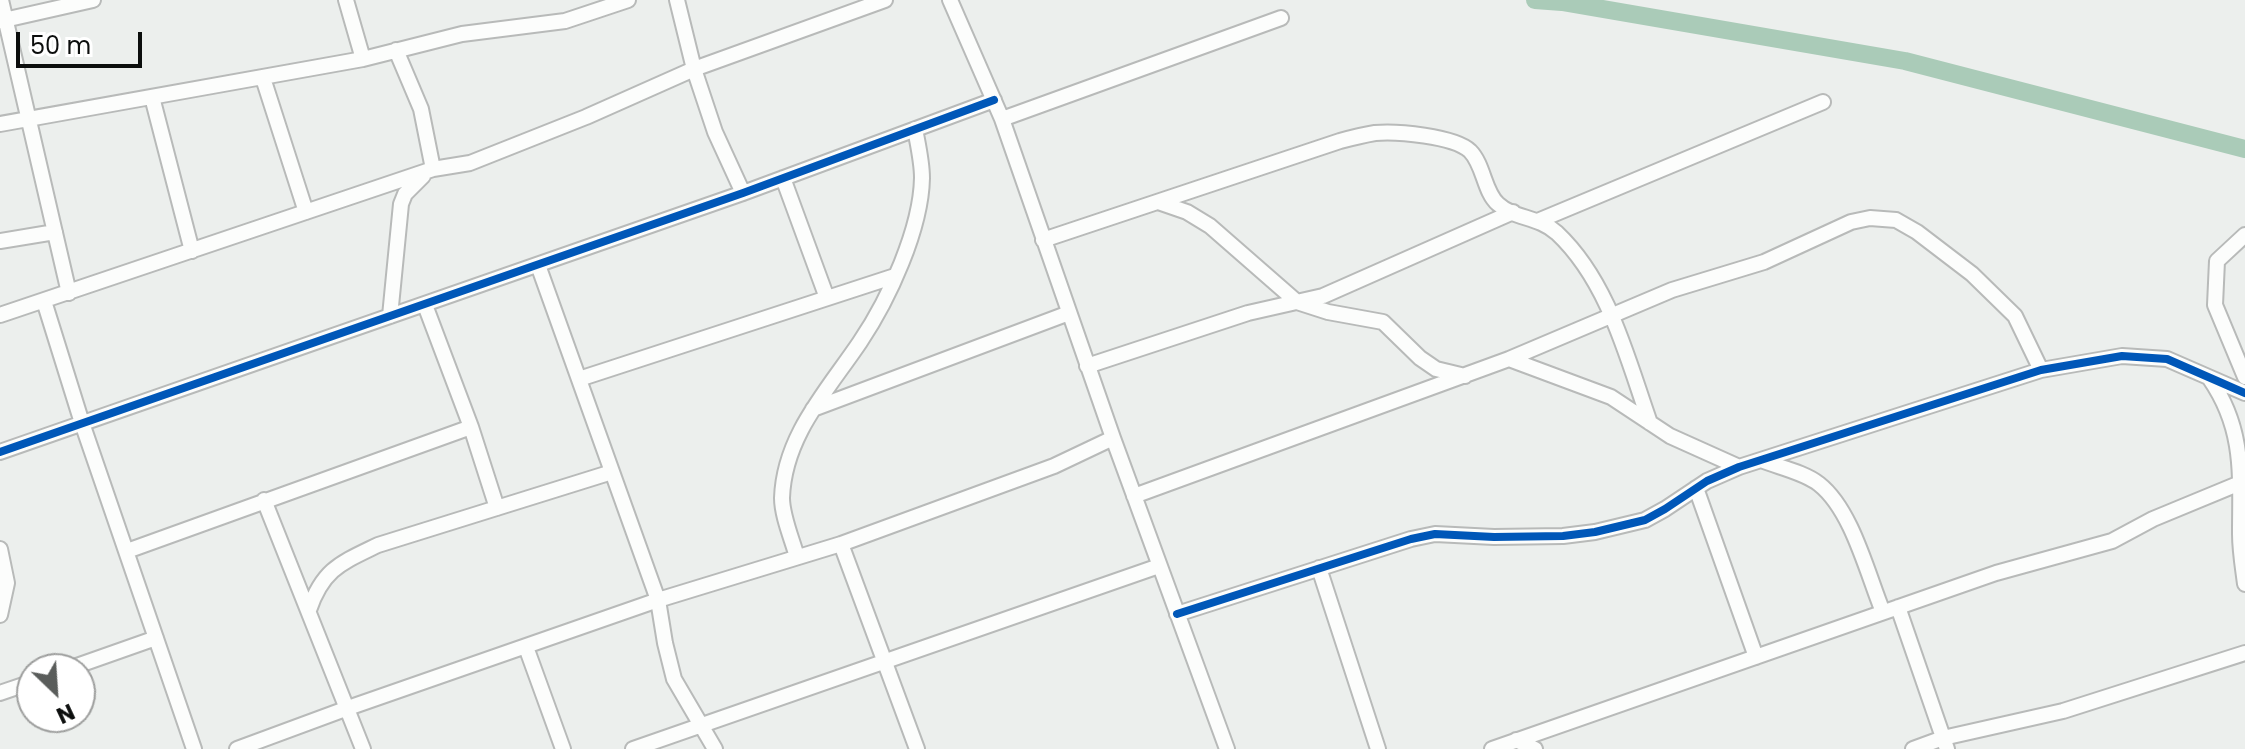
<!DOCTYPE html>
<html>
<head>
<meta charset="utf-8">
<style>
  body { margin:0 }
  #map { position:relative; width:2245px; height:749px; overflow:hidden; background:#ecefed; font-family:Poppins,sans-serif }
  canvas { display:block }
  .north { position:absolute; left:16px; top:653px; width:80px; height:80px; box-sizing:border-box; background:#fff; border:2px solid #9e9f9e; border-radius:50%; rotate:155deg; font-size:22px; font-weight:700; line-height:32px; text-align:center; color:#0c0e0d }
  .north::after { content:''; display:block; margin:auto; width:28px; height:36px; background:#5a5d5b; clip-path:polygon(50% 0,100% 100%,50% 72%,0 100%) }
  .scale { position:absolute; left:16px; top:32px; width:126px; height:36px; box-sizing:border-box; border:4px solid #0c0e0d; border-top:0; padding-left:10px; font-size:24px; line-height:28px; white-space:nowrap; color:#0c0e0d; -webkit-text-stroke:6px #fff; paint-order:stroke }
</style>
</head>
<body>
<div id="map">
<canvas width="2245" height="749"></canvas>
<div class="north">N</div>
<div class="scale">50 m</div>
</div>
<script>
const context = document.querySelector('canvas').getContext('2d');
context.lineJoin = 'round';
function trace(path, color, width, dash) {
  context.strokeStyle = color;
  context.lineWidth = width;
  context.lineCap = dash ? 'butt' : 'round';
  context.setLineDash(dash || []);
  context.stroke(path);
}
const canal = new Path2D(`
  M1535 0 1562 2 1905 61 2245 149`);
const minor = new Path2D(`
  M1 0 69 293
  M346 0 363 59
  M677 0 694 69 715 132 743 193
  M950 0 1002 119 1113 438 1227 749
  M0 21 93 0
  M396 50 421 109 433 169
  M263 78 306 212
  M152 97 192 251
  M1002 119 1281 18
  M0 124 363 59 462 34 565 21 628 0
  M783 178 827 298
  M1158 202 1187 212 1210 226 1297 302 1328 312 1383 322 1420 358 1436 369 1465 376
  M1540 220 1823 102
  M2245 235 2217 261 2215 305 2245 377
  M1043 240 1340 141C1351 138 1363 135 1375 133 1396 131 1454 136 1470 151 1484 165 1484 192 1498 204 1514 219 1538 216 1557 233 1609 282 1627 358 1650 423
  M0 241 55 232
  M538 265 658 600 665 643 674 679 715 749
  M44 301 82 423 194 749
  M425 305 471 427 497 508
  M0 315 433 169 470 163 586 117 694 69 885 0
  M390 316 401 204 405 194 423 176
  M1509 359 1611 397 1670 436 1739 467
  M1087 366 1248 313 1323 296 1513 212
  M579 379 895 276
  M2210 379C2245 430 2240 476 2240 534 2240 551 2243 568 2245 584
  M813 409 1069 313
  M0 452 743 193 994 100
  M1761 460C1778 467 1804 472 1819 484 1852 510 1867 573 1883 612
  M1696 488 1756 657
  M1134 496 1509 359 1672 290 1764 262 1851 222 1870 218 1896 220 1917 232 1972 274 2015 316 2041 370
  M264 500 363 749
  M841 544 917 749
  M0 549 7 583 0 615
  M127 551 471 427
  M797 557C792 539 782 516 782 498 784 436 827 391 860 342 889 299 921 229 922 178 922 162 918 145 915 129
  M1319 568 1378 749
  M1898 607 1947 749
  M309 610C323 569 341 563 378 545L612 472
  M1177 614 1411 539 1435 534 1494 537 1563 536 1595 532 1645 520 1665 509 1707 481 1739 467 2041 370 2122 356 2167 359 2245 393
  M526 647 563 749
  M68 669 156 638
  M0 693 32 682
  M1516 740 1535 749
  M237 749 348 708 658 600 841 544 1054 466 1113 438
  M633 749 1159 566
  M1492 749 1996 573 2112 541 2153 519 2245 481
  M1913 749 1943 738 2063 711 2245 653`);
const cycleway = new Path2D(`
  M0 452 743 193 994 100
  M1177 614 1411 539 1435 534 1494 537 1563 536 1595 532 1645 520 1665 509 1707 481 1739 467 2041 370 2122 356 2167 359 2245 393`);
trace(canal, '#aacbb8', 18);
trace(minor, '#b8bab9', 18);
trace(minor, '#fcfdfc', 14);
trace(cycleway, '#0057b8', 8);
</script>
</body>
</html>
